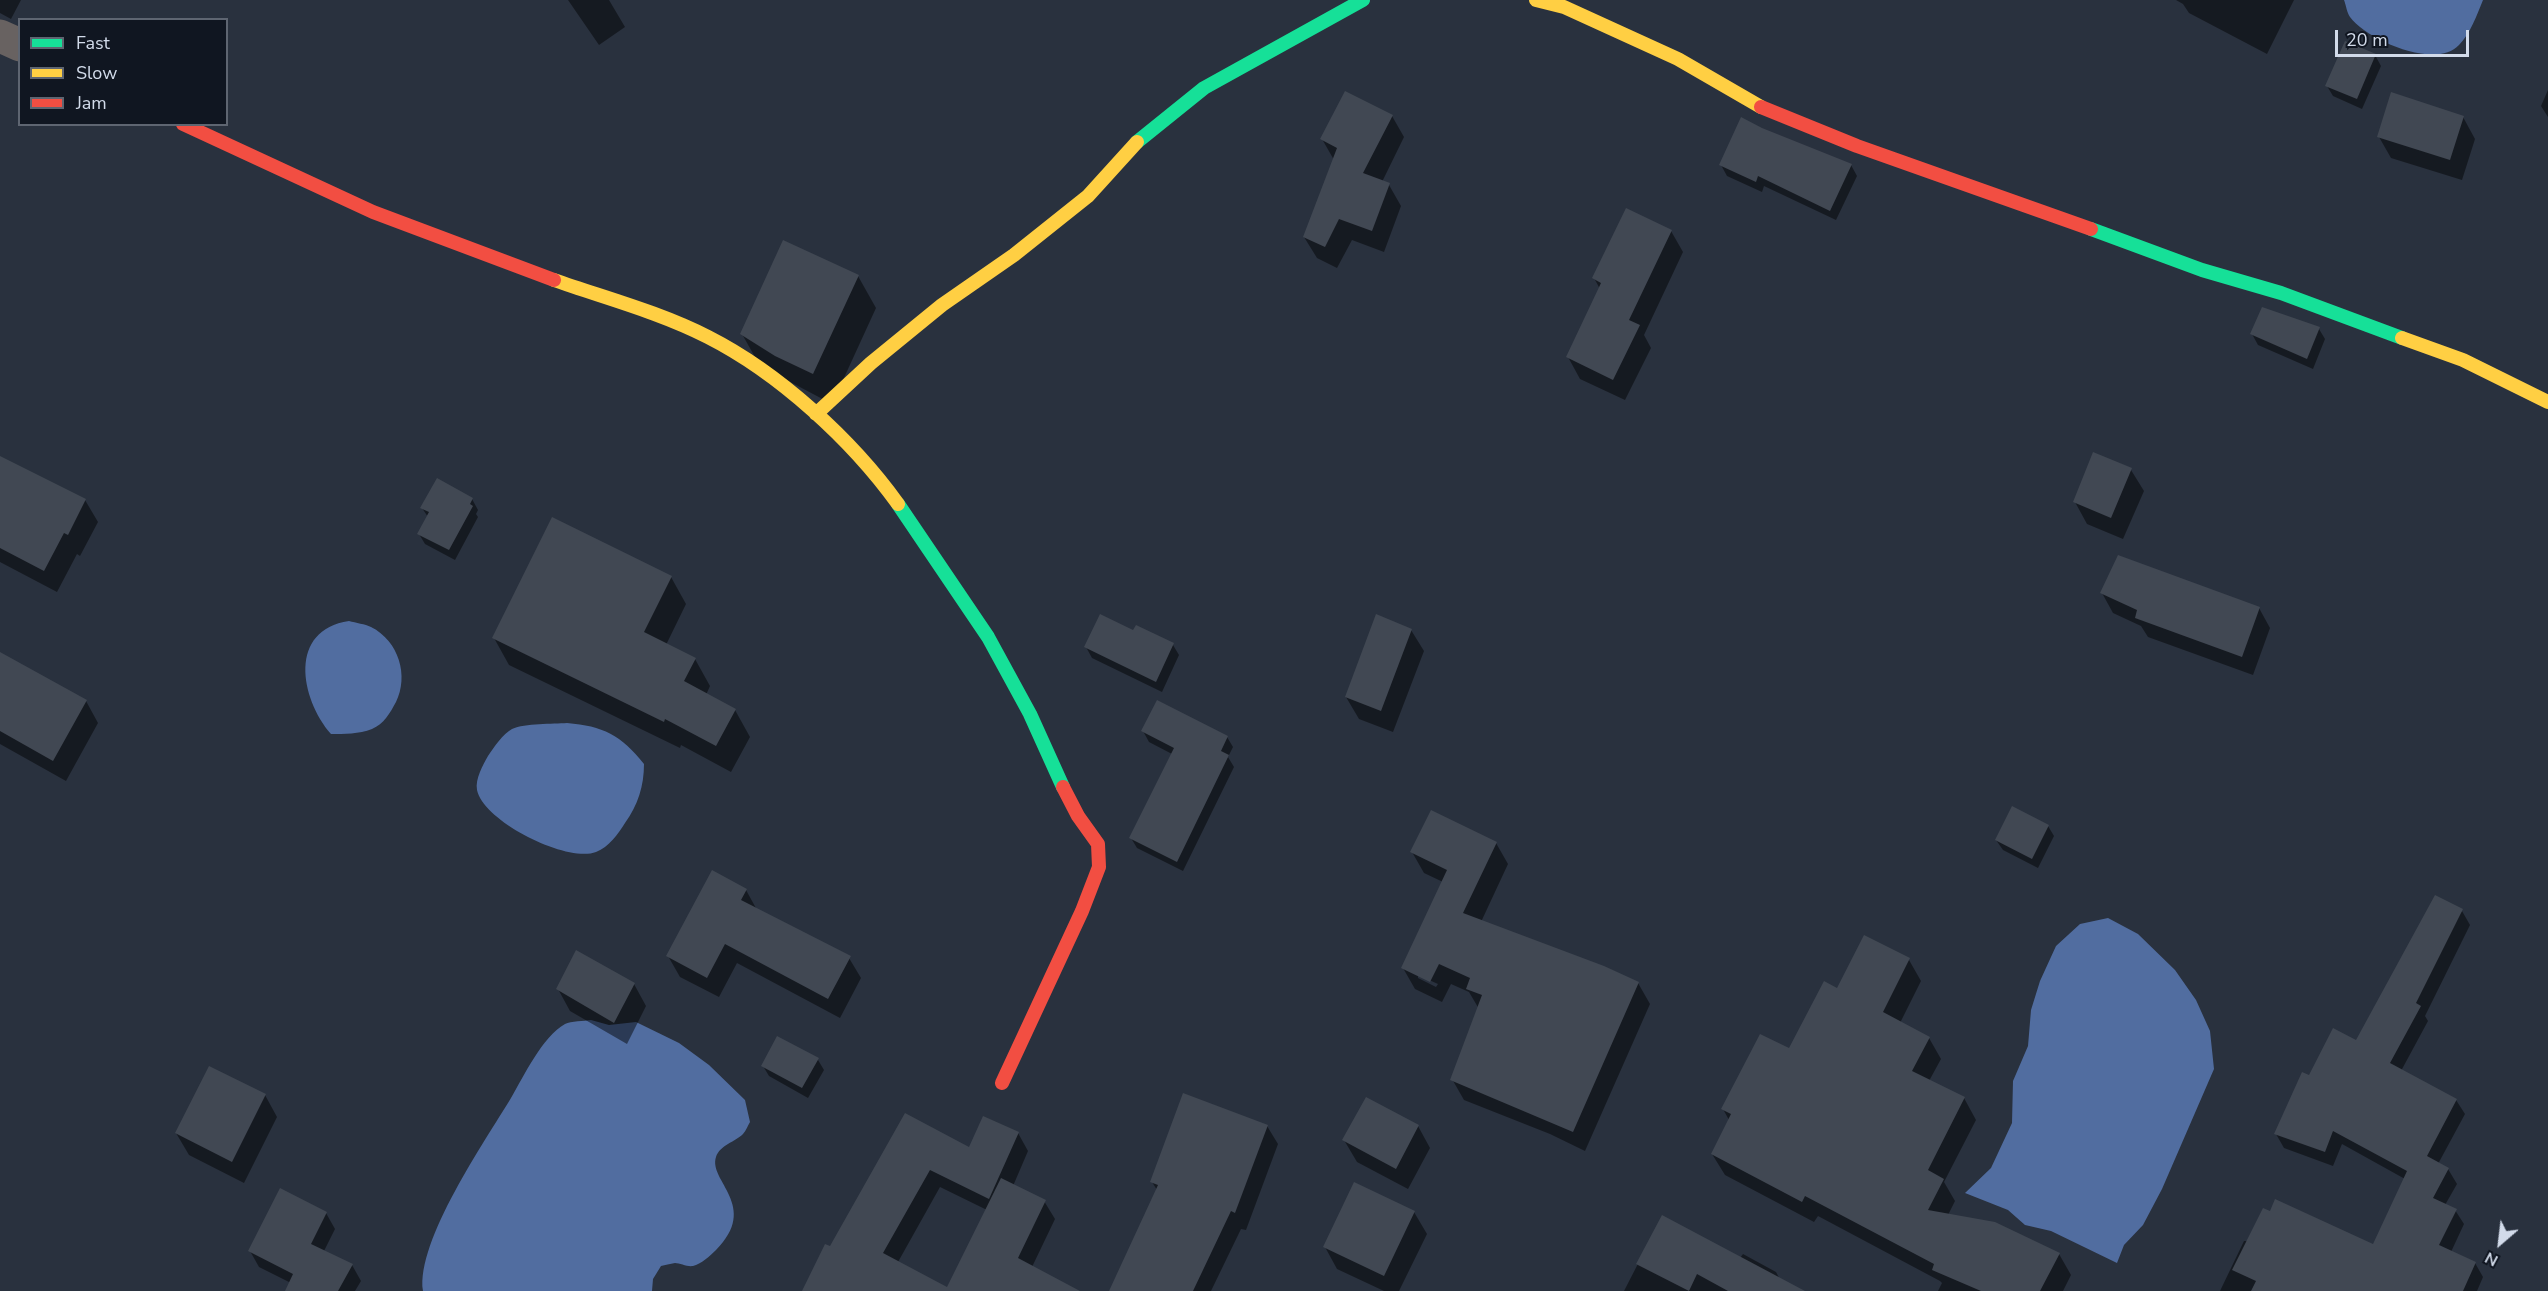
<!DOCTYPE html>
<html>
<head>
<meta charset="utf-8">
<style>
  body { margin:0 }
  #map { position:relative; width:2548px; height:1291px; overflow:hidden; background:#29313e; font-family:"Nunito Sans",sans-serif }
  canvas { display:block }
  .legend { position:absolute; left:18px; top:18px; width:210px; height:108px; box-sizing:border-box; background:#101621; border:2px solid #5e6571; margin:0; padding:8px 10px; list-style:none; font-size:18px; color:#d2dbea }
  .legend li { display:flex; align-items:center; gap:12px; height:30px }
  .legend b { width:30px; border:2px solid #5e6571 }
  .north { position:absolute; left:2470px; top:1213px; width:60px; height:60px; -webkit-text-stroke:4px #101621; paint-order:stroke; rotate:208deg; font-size:16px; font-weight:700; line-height:24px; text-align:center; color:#d2dbea }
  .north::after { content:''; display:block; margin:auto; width:21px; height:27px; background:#d2dbea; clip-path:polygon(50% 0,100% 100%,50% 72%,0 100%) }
  .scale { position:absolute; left:2335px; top:30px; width:134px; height:27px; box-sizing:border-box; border:3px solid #d2dbea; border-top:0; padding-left:8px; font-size:18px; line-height:21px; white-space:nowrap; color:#d2dbea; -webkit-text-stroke:4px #101621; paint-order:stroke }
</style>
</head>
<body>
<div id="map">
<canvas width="2548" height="1291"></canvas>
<ul class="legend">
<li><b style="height:8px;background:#16e098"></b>Fast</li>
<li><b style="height:8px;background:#ffcf43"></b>Slow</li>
<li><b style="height:8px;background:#f24e42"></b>Jam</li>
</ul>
<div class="north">N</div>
<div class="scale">20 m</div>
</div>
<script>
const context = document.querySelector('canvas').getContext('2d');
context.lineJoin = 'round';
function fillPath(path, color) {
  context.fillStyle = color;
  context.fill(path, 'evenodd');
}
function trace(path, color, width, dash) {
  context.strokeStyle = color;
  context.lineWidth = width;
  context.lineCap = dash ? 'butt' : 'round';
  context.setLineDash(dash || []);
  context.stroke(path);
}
const water = new Path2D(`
  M2344 0H2483C2477 15 2470 34 2459 45 2436 70 2367 40 2350 17 2347 13 2346 5 2344 0Z
  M349 621C356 623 365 624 371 627 399 641 409 676 396 702 390 713 384 724 372 729 359 734 344 734 331 734 300 698 288 630 349 621Z
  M567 723C603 726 621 735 644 764 644 786 638 805 625 823 618 834 609 847 596 852 567 863 484 822 477 790 475 779 483 765 488 756 494 747 503 734 512 729 525 723 553 724 567 723Z
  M2108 918 2138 934 2175 970 2196 1000 2210 1031 2214 1069 2162 1189 2143 1225 2124 1245 2117 1263 2051 1231 2025 1225 2008 1210 1965 1193 1991 1168 2012 1123 2013 1081 2028 1046 2031 1010 2040 981 2056 946 2080 924Z
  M591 1020 609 1025 636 1022 679 1043 709 1065 745 1100 750 1122C748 1125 746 1131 743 1134 735 1142 720 1145 716 1157 708 1181 760 1206 716 1250 710 1256 701 1264 693 1266 687 1267 680 1263 675 1263 670 1264 665 1265 661 1266L653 1279 652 1291H423C416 1241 485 1141 511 1098 524 1076 542 1037 565 1024 571 1021 584 1021 591 1020Z`);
const shadow = new Path2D(`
  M0 0H21L11 19 0 13Z
  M568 0H609L625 27 599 45Z
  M2176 0H2294L2267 54 2189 13 2183 4Z
  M2375 55 2381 66 2362 109 2333 96 2327 86Z
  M2548 90V117L2541 106Z
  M1392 116 1404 137 1382 182 1389 185 1401 206 1384 252 1352 240 1337 268 1317 258 1304 237 1334 160 1322 139Z
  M2463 117 2475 139 2462 180 2391 158 2379 137Z
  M1761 130 1851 165 1857 176 1836 220 1764 186 1762 192 1727 176 1721 165Z
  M1671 231 1683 252 1644 335 1651 348 1625 400 1580 379 1568 357 1600 289 1594 278Z
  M858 276 876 308 832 404 760 366 742 334Z
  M2319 329 2325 339 2313 369 2258 345 2252 334Z
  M0 457 85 500 98 522 80 556 77 554 57 592 0 562Z
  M2131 470 2144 491 2123 539 2087 524 2075 502Z
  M437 480 472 499 478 510 476 514 478 517 455 560 425 544 419 534 428 517 422 508Z
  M671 577 686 604 666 645 695 659 710 686 706 695 735 710 750 737 731 772 681 745 680 748 509 665 494 638Z
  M2102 593 2259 608 2270 628 2253 675 2148 637 2141 626 2113 613Z
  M1411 630 1424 651 1393 732 1359 719 1346 697Z
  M1134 632 1173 645 1179 655 1162 692 1092 658 1086 647Z
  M0 653 86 701 98 723 66 781 0 744Z
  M1143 731 1227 737 1233 747 1228 757 1234 767 1183 871 1137 848 1131 838 1172 754 1149 742Z
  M2048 826 2054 836 2038 868 2003 850 1996 840Z
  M1496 843 1508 864 1481 922 1638 983 1650 1004 1585 1151 1550 1134 1464 1100 1452 1079 1479 1009 1469 992 1451 984 1442 1002 1415 989 1403 968 1443 882 1424 873 1412 852ZM1418 975 1438 984 1436 987 1418 978Z
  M746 890 757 910 849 958 861 978 840 1018 737 963 719 997 680 977 668 956Z
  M2462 911 2470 925 2425 1016 2428 1021 2401 1071 2456 1100 2465 1114 2438 1164 2448 1169 2457 1184 2445 1205 2455 1210 2464 1224 2451 1252 2475 1263 2483 1277 2477 1291H2220L2244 1241 2373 1246 2405 1179 2342 1144 2333 1166 2284 1148 2276 1134 2310 1077 2356 1042Z
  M1909 960 1921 981 1900 1023 1929 1038 1941 1059 1929 1081 1964 1098 1976 1120 1944 1182 1955 1201 1948 1215 2059 1254 2071 1275 2063 1291H1938L1942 1283 1940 1281 1818 1216 1814 1222 1725 1175 1712 1154 1729 1120 1723 1109 1789 1050 1838 990Z
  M634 984 646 1006 627 1044 570 1011 558 989Z
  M818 1060 824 1070 808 1098 769 1076 763 1066Z
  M265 1095 277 1117 244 1183 189 1155 176 1133Z
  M905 1115 970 1149 1018 1133 1028 1151 1013 1186 1044 1201 1055 1219 1032 1267 1077 1291H803L830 1248ZM940 1187 987 1210 947 1289 898 1262Z
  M1267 1126 1278 1144 1246 1230 1241 1229 1211 1291H1110L1157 1190 1152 1182Z
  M1418 1126 1430 1148 1408 1189 1357 1162 1344 1140Z
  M1414 1212 1427 1234 1399 1291H1384L1337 1269 1325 1247Z
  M326 1213 335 1229 324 1251 352 1265 361 1281 355 1291H286L291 1283 259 1267 250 1251Z
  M1662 1217 1740 1258 1743 1254 1776 1272 1784 1287 1782 1291H1624Z`);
const building = new Path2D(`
  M2345 41 2376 54 2357 99 2325 86Z
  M1345 91 1393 115 1363 173 1390 183 1372 231 1339 219 1325 247 1303 237 1337 148 1320 139Z
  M2391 92 2464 116 2450 160 2377 137Z
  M1741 117 1762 128 1852 164 1830 211 1758 176 1756 182 1719 165Z
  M1626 208 1672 230 1629 320 1640 325 1613 380 1566 357 1601 283 1592 278Z
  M783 240 859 275 813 374 775 356 740 334Z
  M2262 307 2320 327 2307 359 2250 334Z
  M2093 452 2132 468 2111 518 2073 502Z
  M0 456 86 499 68 535 64 533 44 571 0 548Z
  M437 478 473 498 470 504 473 506 449 550 417 534 429 512 420 508Z
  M552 517 672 576 644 632 696 658 684 681 736 709 716 746 665 719 664 722 492 638Z
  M2118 555 2260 607 2242 657 2135 618 2137 610 2100 593Z
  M1100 614 1133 630 1136 625 1174 643 1156 682 1084 647Z
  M1376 614 1412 629 1381 711 1345 697Z
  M0 652 87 700 53 761 0 731Z
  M1157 700 1228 736 1221 751 1229 755 1177 862 1129 838 1174 748 1141 731Z
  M2012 806 2049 825 2032 859 1995 840Z
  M1431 810 1497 842 1463 913 1604 966 1639 982 1573 1132 1450 1080 1482 995 1466 989 1470 978 1439 964 1430 982 1401 968 1447 870 1410 852Z
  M712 870 747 889 741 900 851 956 828 999 725 944 707 978 666 956Z
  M2435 895 2463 909 2416 1003 2421 1006 2390 1063 2457 1099 2427 1156 2449 1168 2433 1198 2457 1209 2439 1245 2476 1262 2463 1291H2251L2256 1281 2232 1270 2263 1208 2270 1211 2275 1199 2373 1244 2407 1171 2333 1131 2325 1152 2274 1134 2302 1072 2309 1075 2333 1028 2356 1040Z
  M1864 935 1910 958 1883 1012 1930 1037 1912 1071 1965 1097 1928 1170 1944 1179 1928 1210 1995 1222 2060 1253 2040 1291H1981L1932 1270 1934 1264 1805 1196 1802 1202 1711 1154 1731 1114 1721 1109 1760 1034 1789 1048 1824 981 1837 988Z
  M576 950 635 983 614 1023 556 989Z
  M777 1036 819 1058 802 1088 761 1066Z
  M209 1066 266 1094 232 1162 175 1133Z
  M1183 1093 1268 1125 1235 1213 1231 1211 1193 1291H1109L1158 1185 1150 1182Z
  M1366 1097 1419 1125 1396 1169 1342 1140Z
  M905 1113 969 1147 983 1116 1019 1132 989 1199 930 1170 883 1253 947 1287 1001 1178 1046 1200 1018 1258 1080 1291H802L825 1244 830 1246Z
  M1354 1182 1415 1211 1384 1276 1323 1247Z
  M280 1188 327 1212 311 1244 353 1264 338 1291H285L293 1274 248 1251Z
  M1662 1215 1805 1291H1728L1697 1274 1689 1291 1636 1264Z`);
const street = new Path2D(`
  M0 36 20 45`);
const fast = new Path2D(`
  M1137 142 1204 88 1363 0
  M2091 229 2202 270 2281 293 2402 338
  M898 504 988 637 1030 714 1063 787`);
const slow = new Path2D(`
  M1536 0 1564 7 1678 59 1761 107
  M554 280C605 298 659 312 708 337 779 373 852 440 898 504
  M2402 338 2463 360 2548 402
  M816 414 871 363 942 305 1014 255 1088 196 1137 142`);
const jam = new Path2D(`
  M1761 107 1857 146 2091 229
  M183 124 373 212 554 280
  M1002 1083 1082 911 1099 867 1098 844 1078 816 1063 787`);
fillPath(water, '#516da0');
fillPath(shadow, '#0007');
fillPath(building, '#414853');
trace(street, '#686261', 33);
trace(fast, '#16e098', 14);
trace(slow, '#ffcf43', 14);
trace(jam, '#f24e42', 14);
</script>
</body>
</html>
